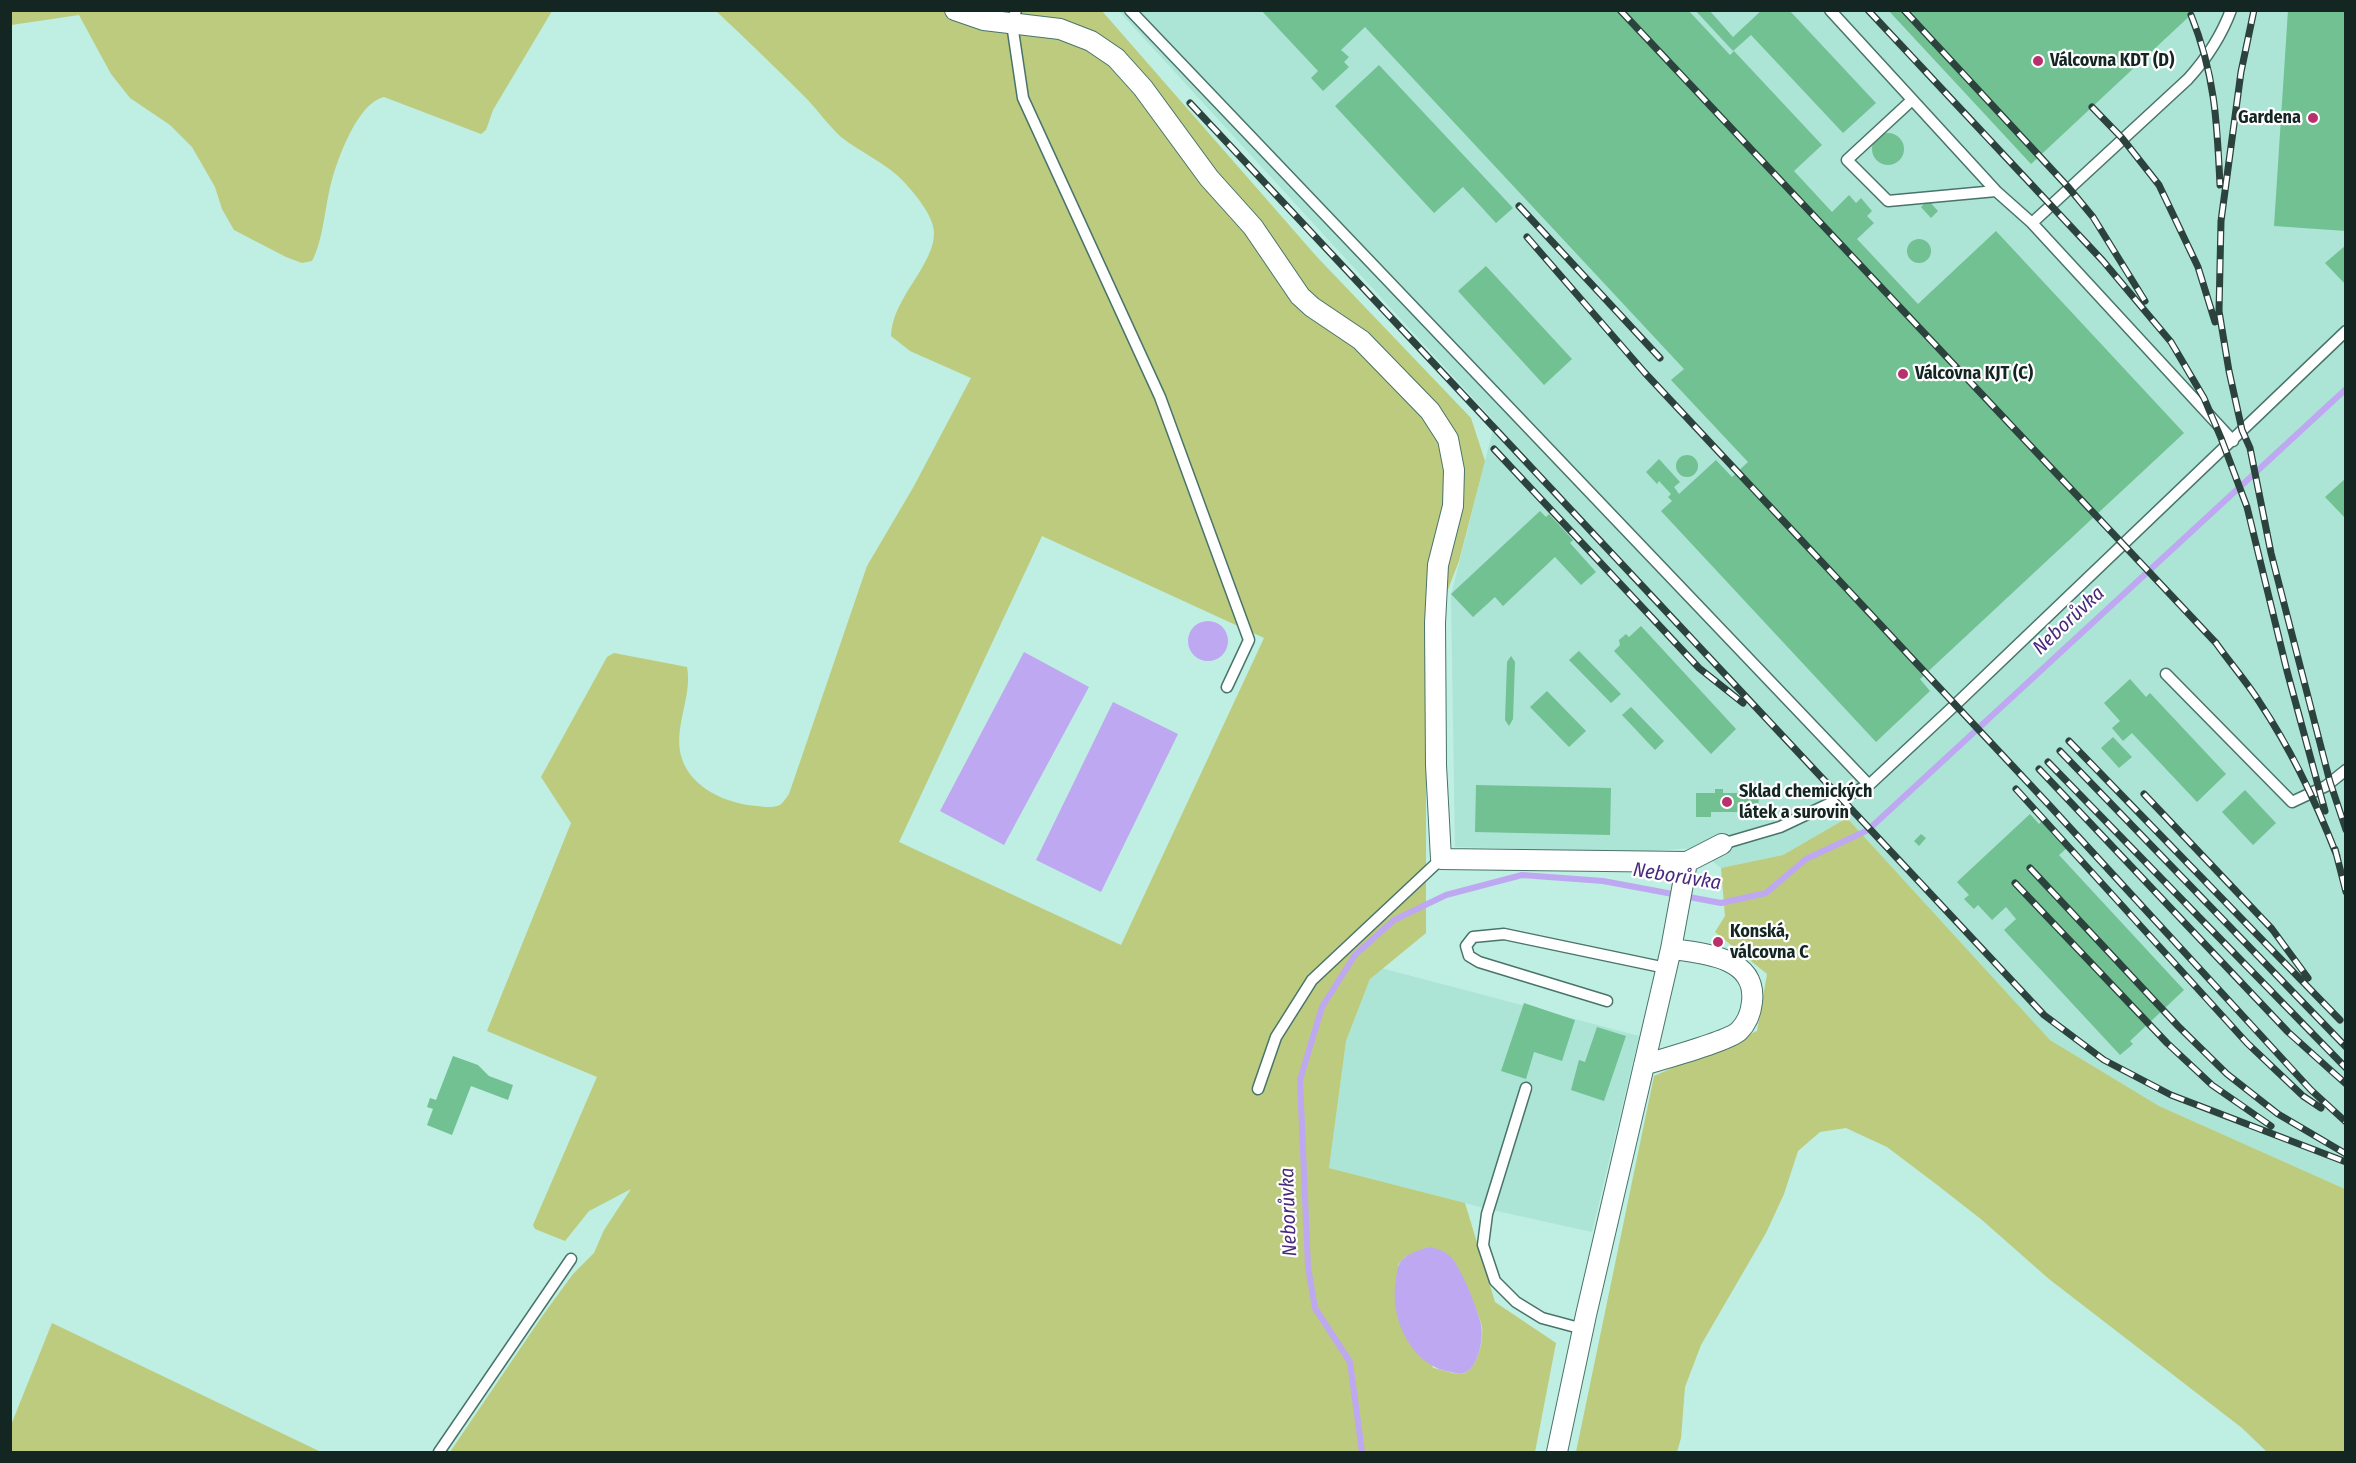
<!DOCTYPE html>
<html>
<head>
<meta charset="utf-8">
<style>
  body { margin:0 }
  #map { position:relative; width:2356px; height:1463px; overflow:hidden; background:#bfeee2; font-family:"Fira Sans Condensed",sans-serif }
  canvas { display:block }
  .frame { position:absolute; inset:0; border:12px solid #142622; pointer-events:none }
</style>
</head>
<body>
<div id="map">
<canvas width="2356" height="1463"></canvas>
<div class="frame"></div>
</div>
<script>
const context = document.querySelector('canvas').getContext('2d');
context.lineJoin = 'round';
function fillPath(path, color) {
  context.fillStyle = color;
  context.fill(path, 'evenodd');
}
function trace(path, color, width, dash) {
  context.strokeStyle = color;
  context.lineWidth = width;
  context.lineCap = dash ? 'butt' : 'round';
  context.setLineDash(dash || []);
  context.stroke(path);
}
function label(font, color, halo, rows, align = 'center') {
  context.font = font + ' "Fira Sans Condensed",sans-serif';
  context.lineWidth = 4.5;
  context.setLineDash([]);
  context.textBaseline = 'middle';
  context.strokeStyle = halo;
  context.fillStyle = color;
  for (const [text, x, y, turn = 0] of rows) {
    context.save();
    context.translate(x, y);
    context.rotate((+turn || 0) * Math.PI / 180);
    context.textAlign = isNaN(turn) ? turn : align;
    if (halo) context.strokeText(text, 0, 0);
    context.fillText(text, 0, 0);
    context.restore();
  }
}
const built = new Path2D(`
  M1119 11H2345V1189L2159 1106 2050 1040 1847 818 1783 855 1721 868 1695 848 1632 852 1455 847 1451 595 1495 422Z
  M1381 968 1639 1036 1592 1232 1488 1209 1329 1168 1346 1041 1370 979Z`);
const green = new Path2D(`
  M10 11 11 10 552 11 493 110 486 130 481 134 384 97C359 102 340 153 333 176 325 202 324 239 312 261L302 263 286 257 234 230 222 209 215 187 192 147 170 125 130 98 111 74 79 15 11 25Z
  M716 11H1102L1317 257 1471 418 1485 461 1459 561 1426 646V933L1370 979 1346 1041 1329 1168 1465 1203 1495 1302 1556 1343 1535 1452H450L543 1315 573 1274 594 1253 604 1230 631 1189 589 1211 565 1241 535 1229 533 1225 597 1077 487 1031 571 823 541 777 607 657 614 653 687 667C693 697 672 728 682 759 692 789 728 804 757 806 764 807 773 808 780 805 783 803 786 798 789 794L867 566 914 486 971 378 910 351 891 336C892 298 935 265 934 232 933 215 915 194 904 182 887 163 861 153 841 137 828 125 817 109 804 96 775 67 746 39 716 11ZM1042 536 1264 638 1121 945 899 842ZM1428 1247C1435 1250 1447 1253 1452 1259 1460 1269 1480 1315 1482 1327 1484 1340 1477 1368 1465 1373 1457 1376 1442 1369 1433 1368L1398 1265 1405 1257Z
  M1847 818 2050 1040 2159 1106 2345 1189V1452H2267L2242 1428 2049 1279 1982 1220 1936 1184 1887 1147 1846 1128 1820 1132 1798 1151 1784 1194 1766 1233 1701 1345 1685 1387 1681 1438 1677 1452H1576L1654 1076 1757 1031 1767 974 1715 932 1725 916 1721 868 1783 855Z
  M52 1323 321 1452H11V1425Z`);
const water = new Path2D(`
  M1188 641a20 20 0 1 1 40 0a20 20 0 1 1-40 0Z
  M1024 652 1089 687 1004 845 940 811Z
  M1113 702 1178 734 1101 892 1036 860Z
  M1428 1247C1437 1248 1445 1251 1452 1258 1462 1271 1478 1309 1481 1325 1484 1338 1478 1369 1464 1373 1459 1375 1452 1372 1446 1371 1409 1362 1389 1315 1396 1280 1397 1272 1397 1265 1403 1259 1409 1253 1420 1250 1428 1247Z`);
const stream = new Path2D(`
  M1362 1452 1350 1362 1315 1308 1308 1267 1300 1080 1322 1007 1355 955 1394 920 1446 895 1522 875 1603 881 1721 903 1766 893 1806 859 1868 830 2346 389`);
const building = new Path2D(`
  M1261 10H1688L1730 55 1734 51 1822 145 1794 171 1832 212 1849 195 1856 203 1861 198 1872 211 1867 216 1874 223 1857 239 1918 304 1996 231 2184 433 1920 679 1930 691 1876 742 1661 511 1672 501 1668 497 1671 494 1659 481 1657 484 1646 472 1659 459 1680 482 1674 487 1679 494 1716 460 1732 477 1748 462 1671 380 1684 369 1365 27 1341 50 1349 57 1344 62 1349 67 1323 91 1311 78 1318 71Z
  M1695 10H1709L1733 37 1762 10H1789L1876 103 1843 133 1751 35 1733 51Z
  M1888 10H2196L2031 164Z
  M2288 10H2346V231L2274 226Z
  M1379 65 1513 208 1496 223 1463 187 1434 213 1335 106Z
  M1872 149a16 16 0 1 1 32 0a16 16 0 1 1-32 0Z
  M1928 200 1938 211 1931 218 1921 207Z
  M1907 251a12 12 0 1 1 24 0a12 12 0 1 1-24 0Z
  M2346 245V285L2325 263Z
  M1486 266 1572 359 1544 385 1458 291Z
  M1676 466a11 11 0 1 1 22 0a11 11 0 1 1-22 0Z
  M2346 478V519L2325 497Z
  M1540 511 1546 517 1549 514 1573 540 1570 543 1596 572 1581 585 1555 557 1503 606 1495 597 1473 617 1451 594Z
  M1641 626 1736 729 1711 754 1614 651 1620 645 1619 640 1626 634 1629 637Z
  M1579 651 1621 694 1611 703 1569 660Z
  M1511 656 1515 662 1513 719 1509 726 1505 720 1507 662Z
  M2130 679 2146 697 2150 693 2226 774 2197 802 2132 733 2123 741 2112 728 2120 721 2104 703Z
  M1547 691 1586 731 1569 747 1530 707Z
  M1631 707 1664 741 1655 750 1622 715Z
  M2113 737 2132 757 2119 768 2101 748Z
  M1476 785 1611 788 1610 835 1475 832Z
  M1715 789H1723V793H1759L1758 812H1711V817H1696V793H1715Z
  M2245 790 2276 823 2253 845 2222 812Z
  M2030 814 2039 824 2043 820 2068 847 2059 855 2184 990 2130 1041 2133 1044 2120 1055 2004 930 2016 919 2006 907 1992 920 1978 905 1974 909 1964 899 1969 895 1957 882Z
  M1921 834 1926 838 1919 846 1914 841Z
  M1524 1003 1575 1020 1562 1061 1534 1052 1526 1079 1501 1071Z
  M1597 1027 1626 1036 1604 1101 1571 1090 1579 1060 1585 1062Z
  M453 1056 478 1065 489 1076 513 1085 508 1100 471 1086 452 1135 427 1125 433 1109 427 1107 430 1098 436 1100Z`);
const service = new Path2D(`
  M1016 10 1012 24 1023 98 1160 397 1249 640 1227 687
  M1130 10 1869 785
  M1830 10 1996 191 2032 223 2233 441
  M1912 100 1847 160 1888 201 1996 191
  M2032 223 2188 79C2207 58 2221 37 2231 10
  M2166 674 2292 802 2326 786 2346 770
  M1722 844 1780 827 1869 785 1955 705 2346 331
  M1607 1001 1479 962 1469 956 1466 946 1473 937 1504 934 1666 968
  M1526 1088 1487 1214 1483 1245 1495 1281 1516 1302 1542 1318 1583 1329
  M1258 1089 1276 1037 1312 980 1441 859
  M439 1452 571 1259`);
const minor = new Path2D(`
  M955 10 984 20 1060 29 1091 41 1116 58 1143 88 1209 178 1253 227 1300 296 1312 307 1361 340 1430 411 1448 439 1454 470 1453 506 1438 565 1435 623 1436 765 1441 859 1687 862
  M1644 1065C1662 1059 1729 1041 1739 1031 1747 1023 1751 1012 1752 1002 1757 957 1703 953 1671 949
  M1557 1452 1586 1315 1671 949 1687 862 1722 844`);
const rail = new Path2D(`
  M1620 10 2216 643C2230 663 2247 682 2260 703 2292 751 2316 802 2337 856
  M1868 10 2103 261 2171 342 2204 398 2221 438 2247 507 2287 671 2325 811
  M1904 10 2069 188 2093 217 2145 301
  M2254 10 2241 72 2221 221 2219 311 2229 371 2242 430 2250 448 2271 553 2330 782 2346 830
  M2191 15C2215 75 2217 121 2220 185
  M1190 103 2044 1015 2104 1060 2171 1095 2346 1162
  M2092 107 2122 138 2159 185 2198 267 2215 322
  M1519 206 1660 358
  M1527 237 1645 373 2050 806 2311 1090 2346 1122
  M1494 449 1699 668 1743 703
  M2069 741 2340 1020
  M2060 751 2346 1047
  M2048 762 2346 1068
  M2039 769 2288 1032 2346 1084
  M2016 789 2247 1043 2303 1096 2321 1108
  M2144 794 2272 929 2308 978
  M2335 849 2346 892
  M2030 868 2178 1026 2227 1074 2278 1114 2346 1154
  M2015 883 2167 1043 2212 1085 2271 1126`);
const markers = [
  [2038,61,6,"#b9306d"],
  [2313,118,6,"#b9306d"],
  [1903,374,6,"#b9306d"],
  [1727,802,6,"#b9306d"],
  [1718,942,6,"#b9306d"]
];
const poiNames = [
  ["Válcovna KDT (D)",2050,61],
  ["Gardena",2301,118,"right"],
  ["Válcovna KJT (C)",1915,374],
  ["Sklad chemických",1739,792],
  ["látek a surovin",1739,813],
  ["Konská,",1730,932],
  ["válcovna C",1730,953]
];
const waterNames = [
  ["Neborůvka",2069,621,-43],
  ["Neborůvka",1677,877,9],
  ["Neborůvka",1289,1212,-92]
];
fillPath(built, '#ace4d6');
fillPath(green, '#bccb7d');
fillPath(water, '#bea8f1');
trace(stream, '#bea8f1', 6);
fillPath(building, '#71c193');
trace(service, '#49746a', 13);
trace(minor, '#49746a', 22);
trace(service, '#fff', 10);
trace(minor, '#fff', 20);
trace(rail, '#2c423d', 7);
trace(rail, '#fff', 4.5, [14]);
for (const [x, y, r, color] of markers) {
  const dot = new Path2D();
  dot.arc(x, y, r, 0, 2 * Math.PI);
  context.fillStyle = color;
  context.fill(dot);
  trace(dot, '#fff', 2);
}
label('bold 18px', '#142622', '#fff', poiNames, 'left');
label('italic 20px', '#4a297c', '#fff', waterNames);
</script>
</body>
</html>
